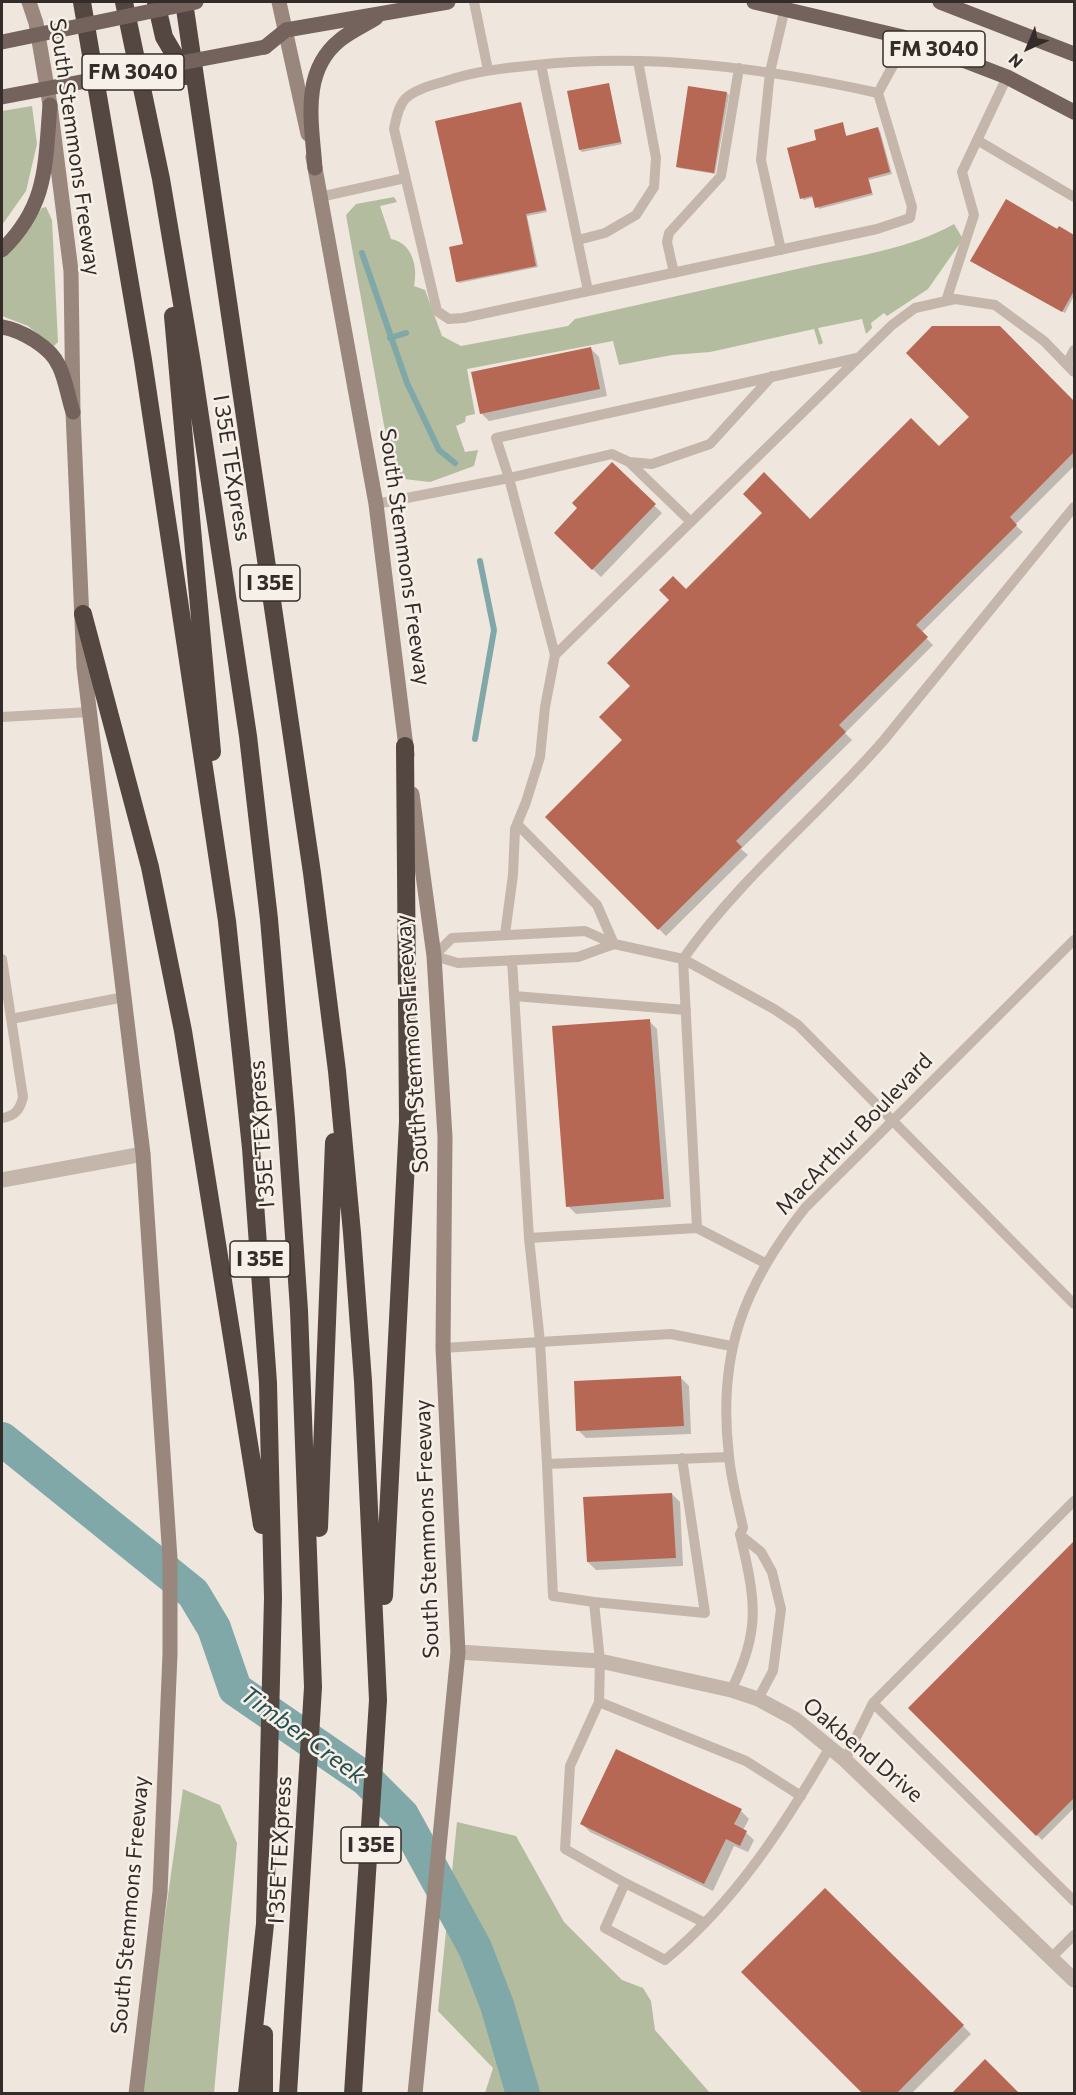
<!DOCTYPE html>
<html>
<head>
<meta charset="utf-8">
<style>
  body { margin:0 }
  #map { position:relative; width:1076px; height:2095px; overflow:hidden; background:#efe6dd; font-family:Commissioner,sans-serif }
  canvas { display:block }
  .frame { position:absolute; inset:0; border:3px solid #342c29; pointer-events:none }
  .north { position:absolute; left:998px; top:18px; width:60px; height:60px; -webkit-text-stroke:4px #f7f0e9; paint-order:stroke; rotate:224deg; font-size:16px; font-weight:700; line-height:24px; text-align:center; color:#342c29 }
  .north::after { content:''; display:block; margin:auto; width:21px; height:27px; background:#342c29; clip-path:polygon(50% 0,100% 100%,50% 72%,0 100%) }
</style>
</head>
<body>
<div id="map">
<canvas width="1076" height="2095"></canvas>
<div class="frame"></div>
<div class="north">N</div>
</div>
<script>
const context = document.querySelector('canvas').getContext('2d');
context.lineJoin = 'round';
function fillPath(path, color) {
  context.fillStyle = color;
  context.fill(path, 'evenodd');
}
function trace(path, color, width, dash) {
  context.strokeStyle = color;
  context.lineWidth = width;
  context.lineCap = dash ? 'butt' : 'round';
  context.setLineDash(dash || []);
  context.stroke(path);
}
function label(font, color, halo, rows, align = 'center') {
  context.font = font + ' Commissioner,sans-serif';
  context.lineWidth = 5;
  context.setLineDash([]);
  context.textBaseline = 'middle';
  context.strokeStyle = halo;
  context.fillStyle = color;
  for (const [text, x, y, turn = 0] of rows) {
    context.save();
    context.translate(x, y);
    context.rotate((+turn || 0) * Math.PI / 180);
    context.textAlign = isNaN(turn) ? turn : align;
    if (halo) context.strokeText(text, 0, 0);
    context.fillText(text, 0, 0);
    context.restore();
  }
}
const green = new Path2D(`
  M32 106 37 144 26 191 2 225V111Z
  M394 197 397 202 380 206 391 239C413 243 418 268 414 286L425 290 442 336 461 346 568 326 575 319C652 302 729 284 806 267 856 256 910 249 954 224L963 239 928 289 887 316 884 313 871 323 872 328 866 334 862 319 818 328 823 343 819 345 814 329 710 352 672 355 619 365 613 341 467 369 475 414 466 416 465 422 456 426 465 452 478 450 474 466 430 482 404 479 391 464 346 215 356 204Z
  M46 207 52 220 58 342 53 347 28 326 2 316V257L16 244 42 208Z
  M183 1789 220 1805 237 1843 214 2093 140 2094Z
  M457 1822 516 1836 564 1922 622 1980 643 1988 651 2001 655 2030 710 2093H485L493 2068 438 2011Z`);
const shadow = new Path2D(`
  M608 85 622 144 582 152 580 150Z
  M727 93 729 95 715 174 679 168 677 166Z
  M521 103 547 212 527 216 538 267 459 283 457 281Z
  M842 124 847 137 878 129 880 131 892 174 869 180 873 195 819 209 814 197 804 200 802 198 818 141Z
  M1007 201 1074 238V296L1065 313 974 263Z
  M999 327 1074 403V466L1015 525 1023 532 921 633 933 645 845 733 852 740 741 849 748 855 666 936 547 817 624 740 632 686 686 591 939 448 971 417Z
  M591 349 599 357 607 396 489 421 481 413Z
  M611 464 662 513 601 577 556 533 579 508Z
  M649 1021 657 1029 671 1207 576 1214 568 1206Z
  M681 1378 689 1386 691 1434 586 1438 578 1430Z
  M672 1494 680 1502 683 1566 596 1570 588 1562Z
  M1074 1543V1808L1042 1840 910 1708Z
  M741 1811 749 1819 743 1830 754 1840 748 1852 734 1846 713 1891 590 1832 582 1824Z
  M825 1890 971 2034 911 2094H865Z`);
const stream = new Path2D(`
  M362 253 407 383 439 450 455 463
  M390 338 406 333
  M475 739 494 630 480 561`);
const river = new Path2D(`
  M2 1439 193 1593 214 1628 235 1689 366 1779 402 1815 475 1948 497 2005 523 2094`);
const building = new Path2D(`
  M609 83 621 142 579 150 567 91Z
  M688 86 727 92 714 173 676 167Z
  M521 102 546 210 526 214 536 266 456 282 449 247 463 244 435 121Z
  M843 122 846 136 878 127 890 172 868 178 872 193 815 208 812 196 800 199 787 148 816 140 814 130Z
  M1006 199 1057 229 1059 226 1074 235V291L1062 312 970 261Z
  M932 326H1000L1074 401V452L1010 517 1017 525 916 625 928 637 839 725 846 732 736 841 742 847 658 930 545 817 622 740 599 717 630 686 607 663 669 600 659 590 673 576 686 589 762 513 743 494 764 472 810 519 911 418 939 446 969 417 906 353Z
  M591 347 600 389 480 414 471 372Z
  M612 462 656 504 592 570 554 533 577 508 572 503Z
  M650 1019 664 1199 566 1207 552 1026Z
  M681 1376 684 1426 576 1431 574 1381Z
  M672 1493 676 1558 587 1562 583 1497Z
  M1074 1541V1798L1036 1836 908 1708Z
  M616 1749 742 1809 734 1824 747 1831 740 1846 726 1839 704 1884 580 1824Z
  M825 1888 964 2025 896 2094H863L741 1972Z
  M985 2059 1020 2094H951Z`);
const service = new Path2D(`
  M474 2 488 70
  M541 65 588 291
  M878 93 912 207 910 218 877 229 463 318 449 319 437 311 394 129C396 119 398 107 405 99 415 89 433 85 446 81 475 71 505 68 536 65 651 53 765 68 878 93L896 60 903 37
  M977 140 1074 197
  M320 197 405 178
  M578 240 605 233 636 215 654 187 656 158 638 61
  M781 250 761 160 770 72 785 8
  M674 273 667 242 669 233 721 176 739 68
  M946 301 974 215 962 172 1007 77
  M1067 363 1074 350
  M629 462 652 464 710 444 772 376
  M376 504 509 478 555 655
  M691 522 629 462 612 454 509 478 496 438 857 358
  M2 717 89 712
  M518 825 597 905 614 944
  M505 934 513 875 515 829 526 802 540 757 545 707 555 655 892 325 915 308 955 299 995 305 1044 341 1074 372
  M614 944 578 957 458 963 434 956 452 938 585 931 614 944 683 959 774 1009 798 1025 1074 1304
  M2 959 23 1097C20 1110 15 1116 2 1118
  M514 996 686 1010
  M11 1019 124 997
  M697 1228 683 959C741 877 818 816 884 740L1074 507
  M529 1238 697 1228 765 1263
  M443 1348 540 1342 529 1238 512 960
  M729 1457 547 1464 540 1342 671 1334 731 1346
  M547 1464 553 1596 594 1602 600 1661 599 1702 570 1766 565 1849 625 1883 605 1928 665 1960C736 1901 784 1826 830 1747
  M740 1535 761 1552 772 1572 781 1609 773 1671 758 1699
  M594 1602 705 1613 682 1458
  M731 1690C762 1630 755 1598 740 1534L743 1528C738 1504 731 1480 729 1456 717 1355 743 1286 805 1208L1074 940
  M599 1702 746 1761 801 1796
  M873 1703 1074 1901
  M845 1760 873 1703 1074 1501
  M625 1883 705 1923
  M1051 1958 1074 1935`);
const tertiary = new Path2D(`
  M2 1180 143 1154
  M458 1652 600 1661 731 1690 758 1699 795 1719 845 1760 1074 1980`);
const secondary = new Path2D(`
  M29 2 36 23 50 105 71 271 73 412 84 667 143 1154 170 1559V1654L160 1892 136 2094
  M279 2 308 134
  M313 157 376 504 407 755
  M412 794 434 956 445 1137 443 1348 458 1652 415 2094`);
const primary = new Path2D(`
  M754 2 903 37 1007 77 1074 112
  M940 2 1074 54
  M265 47 286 30 448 2
  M315 168C312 124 300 72 340 40 351 31 365 25 376 18
  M2 250C48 205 45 165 50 105
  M2 327C21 330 51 347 59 366 66 380 68 398 73 412`);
const motorway = new Path2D(`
  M82 2 143 360 227 921 251 1148 268 1383 273 1598 265 1924 247 2094
  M124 2 161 179 192 363 248 736 269 919 286 1118 299 1310 313 1687 288 2094
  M156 2 164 37 187 76
  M184 2 312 873 337 1071 352 1233 363 1381 378 1700 353 2094
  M173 316 212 752
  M83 614 150 867 183 1031 262 1525
  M319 1528 334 1142
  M384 1596 408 1122 405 746
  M264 2094V2034`);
const primaryBridge = new Path2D(`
  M2 42 196 2
  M2 97 265 47`);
const shields = [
  [934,49,102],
  [133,72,102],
  [270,583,60],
  [260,1259,60],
  [371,1845,60]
];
const shieldNames = [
  ["FM 3040",934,49],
  ["FM 3040",133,72],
  ["I 35E",270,583],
  ["I 35E",260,1259],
  ["I 35E",371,1845]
];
const streetNames = [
  ["South Stemmons Freeway",75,147,82],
  ["I 35E TEXpress",232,468,81],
  ["South Stemmons Freeway",405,557,82],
  ["South Stemmons Freeway",412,1044,-94],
  ["I 35E TEXpress",262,1134,-94],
  ["MacArthur Boulevard",854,1134,-46],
  ["South Stemmons Freeway",427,1529,-92],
  ["Oakbend Drive",863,1750,40],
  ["I 35E TEXpress",280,1850,-87],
  ["South Stemmons Freeway",130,1905,-85]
];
const waterNames = [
  ["Timber Creek",303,1735,36]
];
fillPath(green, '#b3bc9f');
fillPath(shadow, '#0003');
trace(stream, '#80a8a8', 6);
trace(river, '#80a8a8', 34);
fillPath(building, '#b66854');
trace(service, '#c5b6ab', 10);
trace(tertiary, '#c5b6ab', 15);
trace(secondary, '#99867c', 15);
trace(primary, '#74635c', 15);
trace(motorway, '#544641', 18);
trace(primaryBridge, '#74635c', 15);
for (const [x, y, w] of shields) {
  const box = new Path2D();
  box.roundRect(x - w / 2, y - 18, w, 36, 4.5);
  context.fillStyle = '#f7f0e9';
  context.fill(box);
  trace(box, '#342c29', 1.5);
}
label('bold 21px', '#342c29', null, shieldNames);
label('22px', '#342c29', '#f7f0e9', streetNames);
label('italic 24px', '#244f50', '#f7f0e9', waterNames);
</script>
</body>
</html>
